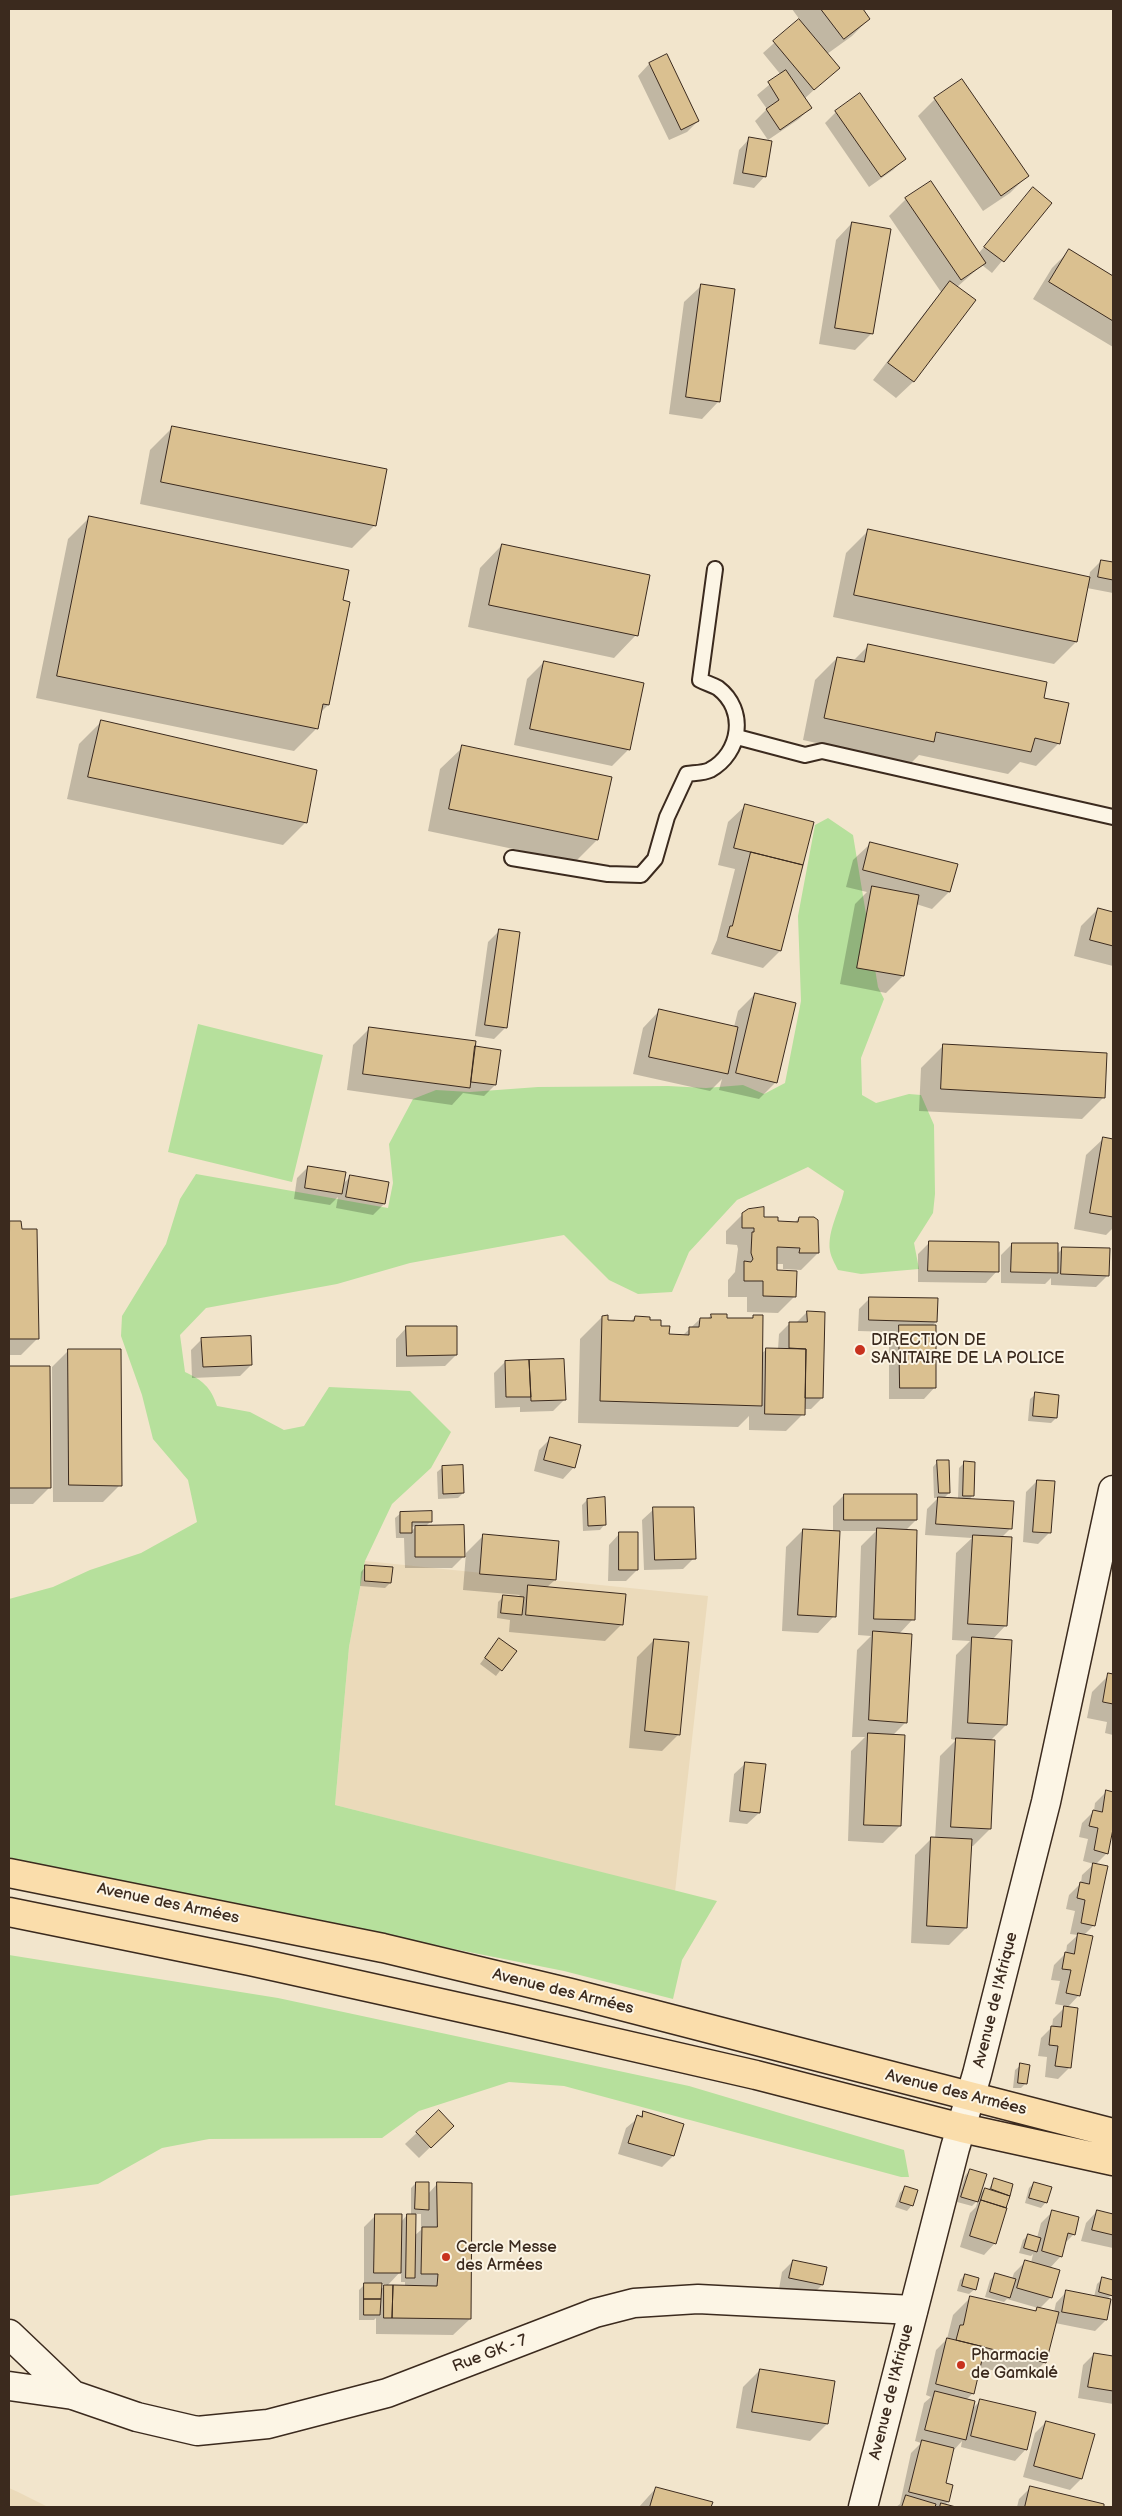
<!DOCTYPE html>
<html>
<head>
<meta charset="utf-8">
<style>
  body { margin:0 }
  #map { position:relative; width:1122px; height:2516px; overflow:hidden; background:#f2e5cc; font-family:"Balsamiq Sans",sans-serif }
  canvas { display:block }
  .frame { position:absolute; inset:0; border:10px solid #3b2a1e; pointer-events:none }
</style>
</head>
<body>
<div id="map">
<canvas width="1122" height="2516"></canvas>
<div class="frame"></div>
</div>
<script>
const context = document.querySelector('canvas').getContext('2d');
context.lineJoin = 'round';
function fillPath(path, color) {
  context.fillStyle = color;
  context.fill(path, 'evenodd');
}
function trace(path, color, width, dash) {
  context.strokeStyle = color;
  context.lineWidth = width;
  context.lineCap = dash ? 'butt' : 'round';
  context.setLineDash(dash || []);
  context.stroke(path);
}
function label(font, color, halo, rows, align = 'center') {
  context.font = font + ' "Balsamiq Sans",sans-serif';
  context.lineWidth = 4;
  context.setLineDash([]);
  context.textBaseline = 'middle';
  context.strokeStyle = halo;
  context.fillStyle = color;
  for (const [text, x, y, turn = 0] of rows) {
    context.save();
    context.translate(x, y);
    context.rotate((+turn || 0) * Math.PI / 180);
    context.textAlign = isNaN(turn) ? turn : align;
    if (halo) context.strokeText(text, 0, 0);
    context.fillText(text, 0, 0);
    context.restore();
  }
}
const built = new Path2D(`
  M365 1561 708 1596 675 1892 335 1805 349 1647Z
  M9 2488 18 2492 48 2507H9Z`);
const green = new Path2D(`
  M828 818 853 835 878 987 884 999 861 1058 862 1095 876 1103 909 1094 921 1095 934 1125 935 1194 933 1213 914 1243 919 1269 861 1274 838 1270C835 1264 831 1257 830 1251 827 1231 840 1210 844 1191L808 1167 737 1200 689 1252 672 1292 638 1294 609 1280 564 1235 410 1263 337 1284 206 1308 180 1335 185 1372C202 1380 211 1387 217 1406L250 1412 284 1430 304 1426 329 1387 410 1391 451 1432 431 1468 392 1504 365 1561 349 1647 335 1805 717 1901 682 1960 673 1999 564 1971 9 1860V1599L53 1587 90 1570 141 1553 197 1522 188 1480 153 1439 142 1395 121 1336 122 1316 166 1244 180 1199 196 1174 388 1208 393 1183 389 1144 413 1099 436 1090 470 1092 538 1087 668 1086 706 1088 743 1085 764 1094 785 1083 801 1001 798 916 815 825Z
  M198 1024 323 1055 292 1182 168 1152Z
  M9 1955 278 1998 689 2086 904 2150 909 2177H901L564 2086 509 2082 419 2111 382 2138 209 2139 162 2148 98 2184 9 2196Z`);
const shadow = new Path2D(`
  M792 9H861L869 19 852 36 827 54 838 68 804 99 810 108 799 119 768 140 755 121 767 109 757 95 781 75 763 53 800 20Z
  M667 56 698 121 687 132 669 140 638 76 649 64Z
  M935 99 1027 176 1010 193 983 211 918 116Z
  M836 112 904 159 893 170 869 187 825 123Z
  M750 138 765 176 754 188 733 184 739 150Z
  M1033 189 1050 203 992 273 982 265 957 287 974 301 913 382 896 398 873 380 941 292 889 216 906 199 978 254Z
  M852 223 872 333 855 350 819 344 836 240Z
  M1069 251 1113 277V347L1033 299 1052 268Z
  M701 286 733 290 718 402 702 419 669 414 684 302Z
  M173 427 375 525 352 548 140 504 150 450Z
  M90 517 341 601 328 705 320 713 316 729 294 751 36 698 68 539Z
  M868 531 1089 578 1090 572 1101 561 1113 564V593L1087 588 1076 642 1054 664 833 617 846 553Z
  M502 545 636 635 614 658 468 627 480 568Z
  M869 645 1042 699 1059 743 1036 766 1020 762 1008 774 919 755 910 764 803 740 815 680 837 658 853 661Z
  M544 662 629 749 612 766 514 745 527 679Z
  M101 722 306 822 283 845 67 799 79 744Z
  M463 747 597 840 575 862 428 831 440 769Z
  M745 806 780 951 763 968 711 954 717 940 735 869 718 865 728 822Z
  M870 844 949 892 932 909 916 904 903 976 886 993 840 984 855 904 867 892 846 887 853 860Z
  M1098 909 1113 913V966L1074 956 1081 926Z
  M499 931 505 1028 494 1039 475 1036 488 942Z
  M755 994 776 1082 759 1099 719 1090 722 1079 710 1091 633 1074 643 1028 659 1011 734 1027 738 1011Z
  M370 1028 474 1050 495 1085 484 1096 463 1093 452 1105 347 1090 353 1045Z
  M943 1046 1104 1097 1082 1119 919 1111 921 1068Z
  M1103 1139 1113 1140V1228L1106 1235 1074 1229 1086 1155Z
  M308 1167 343 1184 351 1176 384 1204 373 1215 336 1208 338 1197 330 1205 294 1199 297 1178Z
  M743 1214 777 1222 794 1223 799 1218 818 1253 801 1270 783 1269V1264H776V1272L795 1296 778 1313 747 1312V1297H728V1280L735 1272 738 1249 737 1245 726 1244V1231Z
  M11 1222 38 1338 21 1355H9Z
  M929 1243 997 1271 986 1283 918 1282V1254Z
  M1012 1244 1057 1254 1063 1248 1107 1276 1096 1287 1051 1285V1278L1045 1284 1001 1283V1255Z
  M870 1298 936 1322 932 1326 935 1387 924 1399H889V1338L894 1332 858 1331 859 1309Z
  M807 1312 822 1398 811 1409H804L803 1414 786 1431 749 1430V1416L738 1427 578 1423 580 1339 602 1317 606 1322H630L635 1317 660 1327 668 1335 682 1336 700 1319H707L712 1315 726 1319H751L754 1317 761 1354 767 1349H778L779 1334 790 1323H796Z
  M407 1327 456 1355 445 1366 396 1367V1339Z
  M202 1339 251 1365 240 1376 192 1378 191 1350Z
  M69 1350 120 1485 103 1502H53L52 1367Z
  M505 1362 565 1399 553 1411 520 1412V1407L495 1408 494 1373Z
  M9 1367H49L50 1487 33 1504H9Z
  M1036 1394 1056 1418 1051 1423 1028 1421 1030 1399Z
  M550 1439 574 1467 563 1479 534 1471 539 1450Z
  M938 1461 949 1493 944 1498 958 1499 959 1468 964 1463 972 1496 969 1500 1011 1528 1001 1538 1006 1625 992 1640 1006 1725 990 1741V1829L973 1846H970L966 1928 949 1945 911 1943 915 1855 932 1838 935 1839 940 1756 956 1740 951 1739 956 1655 970 1641 952 1640 956 1553 972 1538 925 1535 927 1509 938 1498H934L933 1467Z
  M443 1467 463 1493 458 1498 438 1499 437 1472Z
  M1037 1481 1050 1532 1038 1544 1023 1542 1026 1492Z
  M844 1495 916 1520 905 1531 913 1619 899 1634 906 1722 892 1736 900 1826 883 1843 848 1841 851 1751 865 1737H852L857 1650 871 1636 858 1635 861 1546 876 1531H839L834 1616 818 1633 782 1631 786 1547 803 1530 833 1531V1506Z
  M587 1500 605 1524 600 1530 583 1531 582 1505Z
  M654 1509 694 1558 683 1569 644 1570 642 1520Z
  M401 1513 431 1521 425 1527 464 1556 452 1568H405L404 1538H396L395 1518ZM416 1526 411 1532V1527Z
  M620 1533 637 1570 626 1581H608L609 1545Z
  M483 1536 558 1542 555 1580 546 1588 622 1624 605 1641 509 1632 510 1620 497 1618 498 1602 503 1597 517 1598 520 1595 463 1590 466 1553Z
  M366 1566 390 1583 385 1588 360 1586 361 1572Z
  M654 1640 679 1734 662 1751 629 1748 637 1657Z
  M494 1645 515 1651 496 1676 480 1664Z
  M1109 1675 1113 1676V1735L1105 1733 1107 1722 1087 1718 1092 1692Z
  M746 1763 759 1813 747 1824 729 1822 734 1774Z
  M1106 1792 1113 1793V1823L1107 1853 1096 1864 1094 1925 1084 1935 1079 1995 1067 2008 1069 2068 1058 2079 1045 2077 1047 2057 1038 2056 1041 2038 1052 2027 1053 2019 1066 2006 1055 2004 1060 1981 1051 1980 1054 1965 1066 1953 1067 1945 1078 1935 1070 1934 1075 1911 1066 1909 1069 1895 1081 1883 1082 1875 1094 1864 1083 1861 1088 1839 1079 1837 1082 1823 1094 1811 1095 1803Z
  M1021 2065 1026 2083 1021 2088H1013L1015 2070Z
  M439 2112 452 2126 419 2158 405 2144Z
  M644 2113 682 2125 673 2156 662 2167 618 2154 626 2128Z
  M970 2170 979 2195 985 2189 988 2190 995 2180 1012 2185 995 2243 984 2255 960 2247 970 2213 976 2207 978 2200 972 2206 957 2202 965 2176Z
  M416 2183 428 2194 438 2183 470 2319 453 2335 376 2334V2318L374 2320H359V2290L364 2285V2227L376 2215 401 2222 407 2215H411V2188ZM415 2214H421V2230L414 2236ZM401 2271V2282H405V2286H387ZM381 2284H387L380 2290Z
  M1034 2183 1046 2202 1041 2208 1025 2203 1029 2188Z
  M905 2187 912 2205 907 2211 895 2207 900 2193Z
  M1097 2211 1113 2215V2248L1081 2241 1086 2223Z
  M1052 2212 1074 2234 1064 2244 1061 2256 1049 2269 1051 2297 1039 2309 1054 2312 1056 2303 1067 2291 1094 2297 1097 2284 1102 2279 1113 2281V2294L1107 2299 1106 2320 1095 2331 1055 2323 1045 2362 1028 2379 979 2367 973 2393 966 2400 972 2409 981 2400 1026 2449 1015 2461 961 2447 962 2441 953 2451 944 2484 948 2502 944 2506 951 2507H896L900 2504 911 2453 921 2443 915 2441 924 2403 931 2397 926 2395 936 2350 947 2339 953 2315 970 2298 1034 2311 1038 2308 1007 2299 1004 2302 985 2297 990 2280 996 2274 1012 2279 1014 2273 1025 2262 1031 2263 1033 2254 1031 2256 1019 2253 1023 2240 1028 2235 1037 2238 1041 2223Z
  M793 2261 822 2285 811 2296 779 2289 782 2272Z
  M965 2275 975 2289 969 2294 957 2291 960 2280Z
  M1094 2354 1113 2357V2404L1078 2398 1083 2365Z
  M760 2370 827 2424 810 2441 736 2428 743 2387Z
  M1046 2422 1081 2479 1070 2490 1023 2477 1035 2433Z
  M656 2488 711 2503 710 2507H639Z
  M1030 2488 1103 2505 1102 2507H1017L1019 2499Z`);
const building = new Path2D(`
  M821 9H863L870 19 844 39Z
  M799 19 840 68 814 90 773 41Z
  M667 54 699 121 681 130 649 63Z
  M786 70 812 108 780 130 766 109 779 100 768 82Z
  M962 79 1029 176 1001 196 934 98Z
  M860 93 906 159 881 177 835 111Z
  M749 137 772 141 766 177 743 173Z
  M931 181 986 263 961 280 905 198Z
  M1033 187 1052 203 1004 262 984 247Z
  M852 222 891 229 873 334 835 328Z
  M1069 249 1113 276V321L1049 282Z
  M950 281 976 300 914 382 888 363Z
  M701 284 735 289 720 402 686 397Z
  M172 426 387 469 376 526 161 482Z
  M89 516 349 570 343 600 350 602 329 705 323 704 318 729 57 676Z
  M868 529 1090 577 1077 642 854 595Z
  M502 544 650 575 638 636 489 605Z
  M1101 560 1113 562V580L1098 577Z
  M868 644 1047 682 1044 698 1069 703 1060 744 1035 738 1031 752 936 732 934 742 824 718 837 657 864 662Z
  M544 661 644 683 630 750 530 729Z
  M101 720 317 770 307 823 88 777Z
  M462 745 612 777 598 840 449 809Z
  M745 804 814 822 803 865 734 848Z
  M870 842 958 864 950 892 863 870Z
  M751 852 803 865 781 951 727 937 730 926H732Z
  M872 886 919 895 904 976 857 968Z
  M1098 908 1113 912V946L1090 940Z
  M499 929 520 932 507 1028 485 1025Z
  M755 993 796 1003 777 1083 736 1073Z
  M659 1009 738 1027 728 1074 649 1057Z
  M369 1027 476 1041 470 1088 363 1074Z
  M943 1044 1107 1053 1105 1098 941 1089Z
  M475 1046 501 1050 496 1085 471 1082Z
  M1103 1137 1113 1139V1217L1090 1213Z
  M308 1166 346 1172 342 1194 305 1188Z
  M350 1175 389 1182 385 1204 346 1197Z
  M764 1207V1217H778V1221L798 1222 799 1217H814L818 1220 819 1253H799L800 1248 777 1247V1270L797 1271 796 1297 763 1296V1281H744V1261L751 1262 753 1259 751 1253 752 1232H754V1228H742V1213L748 1209Z
  M10 1221H21L22 1229H37L39 1339H9Z
  M929 1241 999 1242V1272L928 1271Z
  M1012 1243H1058V1273L1011 1272Z
  M1062 1247 1110 1248 1109 1276 1061 1274Z
  M869 1297 938 1298 937 1322 869 1320Z
  M807 1311 825 1312 823 1398H805L806 1349 789 1348V1322H807Z
  M711 1314H727V1318H753V1315H763L762 1406 600 1401 602 1316 608 1315V1320L634 1321 635 1316 650 1317V1320H661V1326H670L669 1334 689 1335V1327H699L700 1318H711Z
  M899 1325H936V1388H900Z
  M406 1326H457V1355L407 1356Z
  M251 1336 252 1365 203 1367 201 1338Z
  M766 1348 806 1349 805 1415 765 1414Z
  M68 1349H121L122 1486 69 1485Z
  M564 1359 566 1400 531 1401 529 1360Z
  M529 1360 531 1397H506L505 1361Z
  M9 1366H50L51 1488H9Z
  M1035 1392 1059 1395 1057 1418 1033 1416Z
  M550 1437 581 1445 575 1468 544 1460Z
  M937 1460H949L950 1493H939Z
  M964 1461 975 1462 974 1496H963Z
  M463 1465 464 1493 443 1494 442 1466Z
  M1037 1480 1055 1481 1051 1533 1033 1532Z
  M844 1494H917V1520H844Z
  M605 1497 606 1525 588 1526 587 1499Z
  M938 1497 1014 1501 1012 1529 936 1524Z
  M653 1507H694L696 1559 655 1560Z
  M432 1511V1522H412V1533H400V1512Z
  M464 1525 465 1557H415V1526Z
  M877 1528 917 1530 915 1620 874 1619Z
  M803 1529 840 1531 836 1617 798 1615Z
  M619 1532H638V1570H619Z
  M483 1534 559 1541 556 1580 480 1574Z
  M973 1535 1012 1537 1007 1626 968 1624Z
  M365 1565 393 1567 391 1583 365 1581Z
  M528 1585 626 1594 623 1625 526 1615Z
  M503 1595 524 1597 522 1615 501 1613Z
  M873 1631 912 1634 907 1723 869 1720Z
  M972 1637 1012 1640 1007 1725 968 1723Z
  M499 1638 517 1651 502 1671 485 1658Z
  M654 1639 689 1642 680 1735 645 1731Z
  M1108 1673 1113 1674V1704L1103 1702Z
  M868 1733 905 1735 901 1826 864 1825Z
  M956 1738 995 1740 991 1829 951 1827Z
  M745 1762 766 1764 760 1813 740 1811Z
  M1106 1790 1113 1792V1829L1108 1854 1094 1850 1098 1828 1089 1826 1093 1810 1102 1812Z
  M931 1837 972 1839 967 1928 927 1926Z
  M1093 1863 1108 1866 1095 1926 1081 1923 1085 1900 1077 1898 1080 1882 1089 1884Z
  M1078 1933 1093 1936 1080 1996 1066 1993 1071 1970 1062 1969 1065 1952 1074 1954Z
  M1064 2006 1078 2008 1071 2068 1055 2066 1058 2046 1049 2045 1051 2026 1061 2027Z
  M1020 2063 1030 2065 1027 2084 1018 2083Z
  M439 2110 454 2126 431 2148 416 2132Z
  M643 2111 684 2124 674 2156 628 2143 637 2115 642 2117Z
  M970 2169 987 2174 978 2202 961 2197Z
  M994 2178 1013 2184 1010 2196 991 2189Z
  M416 2182H429V2210L415 2209Z
  M437 2182 472 2183 471 2319 392 2318 393 2285 437 2286 438 2274H421L422 2227H437Z
  M1034 2182 1052 2187 1047 2203 1029 2198Z
  M905 2186 918 2190 913 2206 900 2202Z
  M985 2188 1010 2196 1006 2208 981 2200Z
  M981 2200 1007 2208 996 2244 970 2236Z
  M1052 2210 1079 2217 1075 2235 1068 2233 1062 2257 1042 2251Z
  M1097 2210 1113 2214V2235L1092 2230Z
  M375 2214H402L401 2273H374Z
  M407 2214H416L415 2278H406Z
  M1028 2234 1041 2238 1037 2252 1024 2248Z
  M793 2260 827 2267 823 2285 789 2278Z
  M1025 2260 1060 2270 1052 2298 1017 2288Z
  M995 2273 1016 2279 1010 2298 990 2292Z
  M965 2274 979 2278 976 2290 962 2286Z
  M1102 2277 1113 2280V2296L1099 2292Z
  M364 2283H382L381 2299H364Z
  M384 2285H393L392 2318H384Z
  M1066 2290 1111 2299 1107 2320 1062 2312Z
  M970 2296 1036 2311 1037 2307 1059 2312 1046 2363 956 2340 960 2325H963Z
  M364 2299H381L380 2315H364Z
  M947 2338 985 2347 974 2394 936 2384Z
  M1094 2353 1113 2356V2391L1088 2387Z
  M760 2369 835 2381 828 2424 752 2412Z
  M935 2391 975 2401 966 2440 925 2430Z
  M980 2399 1036 2412 1027 2450 971 2436Z
  M1046 2421 1095 2434 1082 2479 1034 2466Z
  M922 2440 954 2448 946 2483 953 2485 949 2502 909 2492Z
  M1030 2486 1104 2504V2507H1025Z
  M656 2487 713 2502 711 2507H650Z
  M906 2495 936 2504 935 2507H902Z
  M941 2503 956 2507H940Z`);
const lane = new Path2D(`
  M737 737 805 755 822 751 1113 817
  M512 858 608 874 641 875 655 859 667 817 687 774C694 773 704 773 710 770 741 753 747 710 718 688 713 685 706 683 700 680L715 569`);
const street = new Path2D(`
  M9 2334 73 2395
  M9 2386 73 2395 137 2417 197 2431 268 2424 387 2393 595 2313 634 2303 698 2299 913 2310`);
const secondary = new Path2D(`
  M863 2507 955 2148 977 2074 1046 1802 1113 1490`);
const highway = new Path2D(`
  M9 1873 383 1948 571 1993 1113 2133
  M9 1912 250 1961 512 2019 756 2075 962 2128 1113 2161`);
const markers = [
  [860,1350,6,"#c8321e"],
  [446,2257,5,"#c8321e"],
  [961,2365,5,"#c8321e"]
];
const poiNames = [
  ["DIRECTION DE",871,1341],
  ["SANITAIRE DE LA POLICE",871,1359],
  ["Cercle Messe",456,2248],
  ["des Armées",456,2266],
  ["Pharmacie",971,2356],
  ["de Gamkalé",971,2374]
];
const streetNames = [
  ["Avenue des Armées",168,1904,12],
  ["Avenue des Armées",563,1992,14],
  ["Avenue de l'Afrique",996,2000,-76],
  ["Avenue des Armées",956,2093,14],
  ["Rue GK - 7",490,2354,-21],
  ["Avenue de l'Afrique",892,2392,-76]
];
fillPath(built, '#ebdaba');
fillPath(green, '#b6e09c');
fillPath(shadow, '#0003');
fillPath(building, '#dac090');
trace(building, '#3b2a1e', 1);
trace(lane, '#3b2a1e', 18);
trace(street, '#3b2a1e', 31);
trace(secondary, '#3b2a1e', 31);
trace(highway, '#3b2a1e', 31);
trace(lane, '#fcf5e5', 14);
trace(street, '#fcf5e5', 28);
trace(secondary, '#fcf5e5', 28);
trace(highway, '#faddab', 28);
for (const [x, y, r, color] of markers) {
  const dot = new Path2D();
  dot.arc(x, y, r, 0, 2 * Math.PI);
  context.fillStyle = color;
  context.fill(dot);
  trace(dot, '#fcf5e5', 2);
}
label('16px', '#3b2a1e', '#fcf5e5', poiNames, 'left');
label('16px', '#3b2a1e', '#fcf5e5', streetNames);
</script>
</body>
</html>
